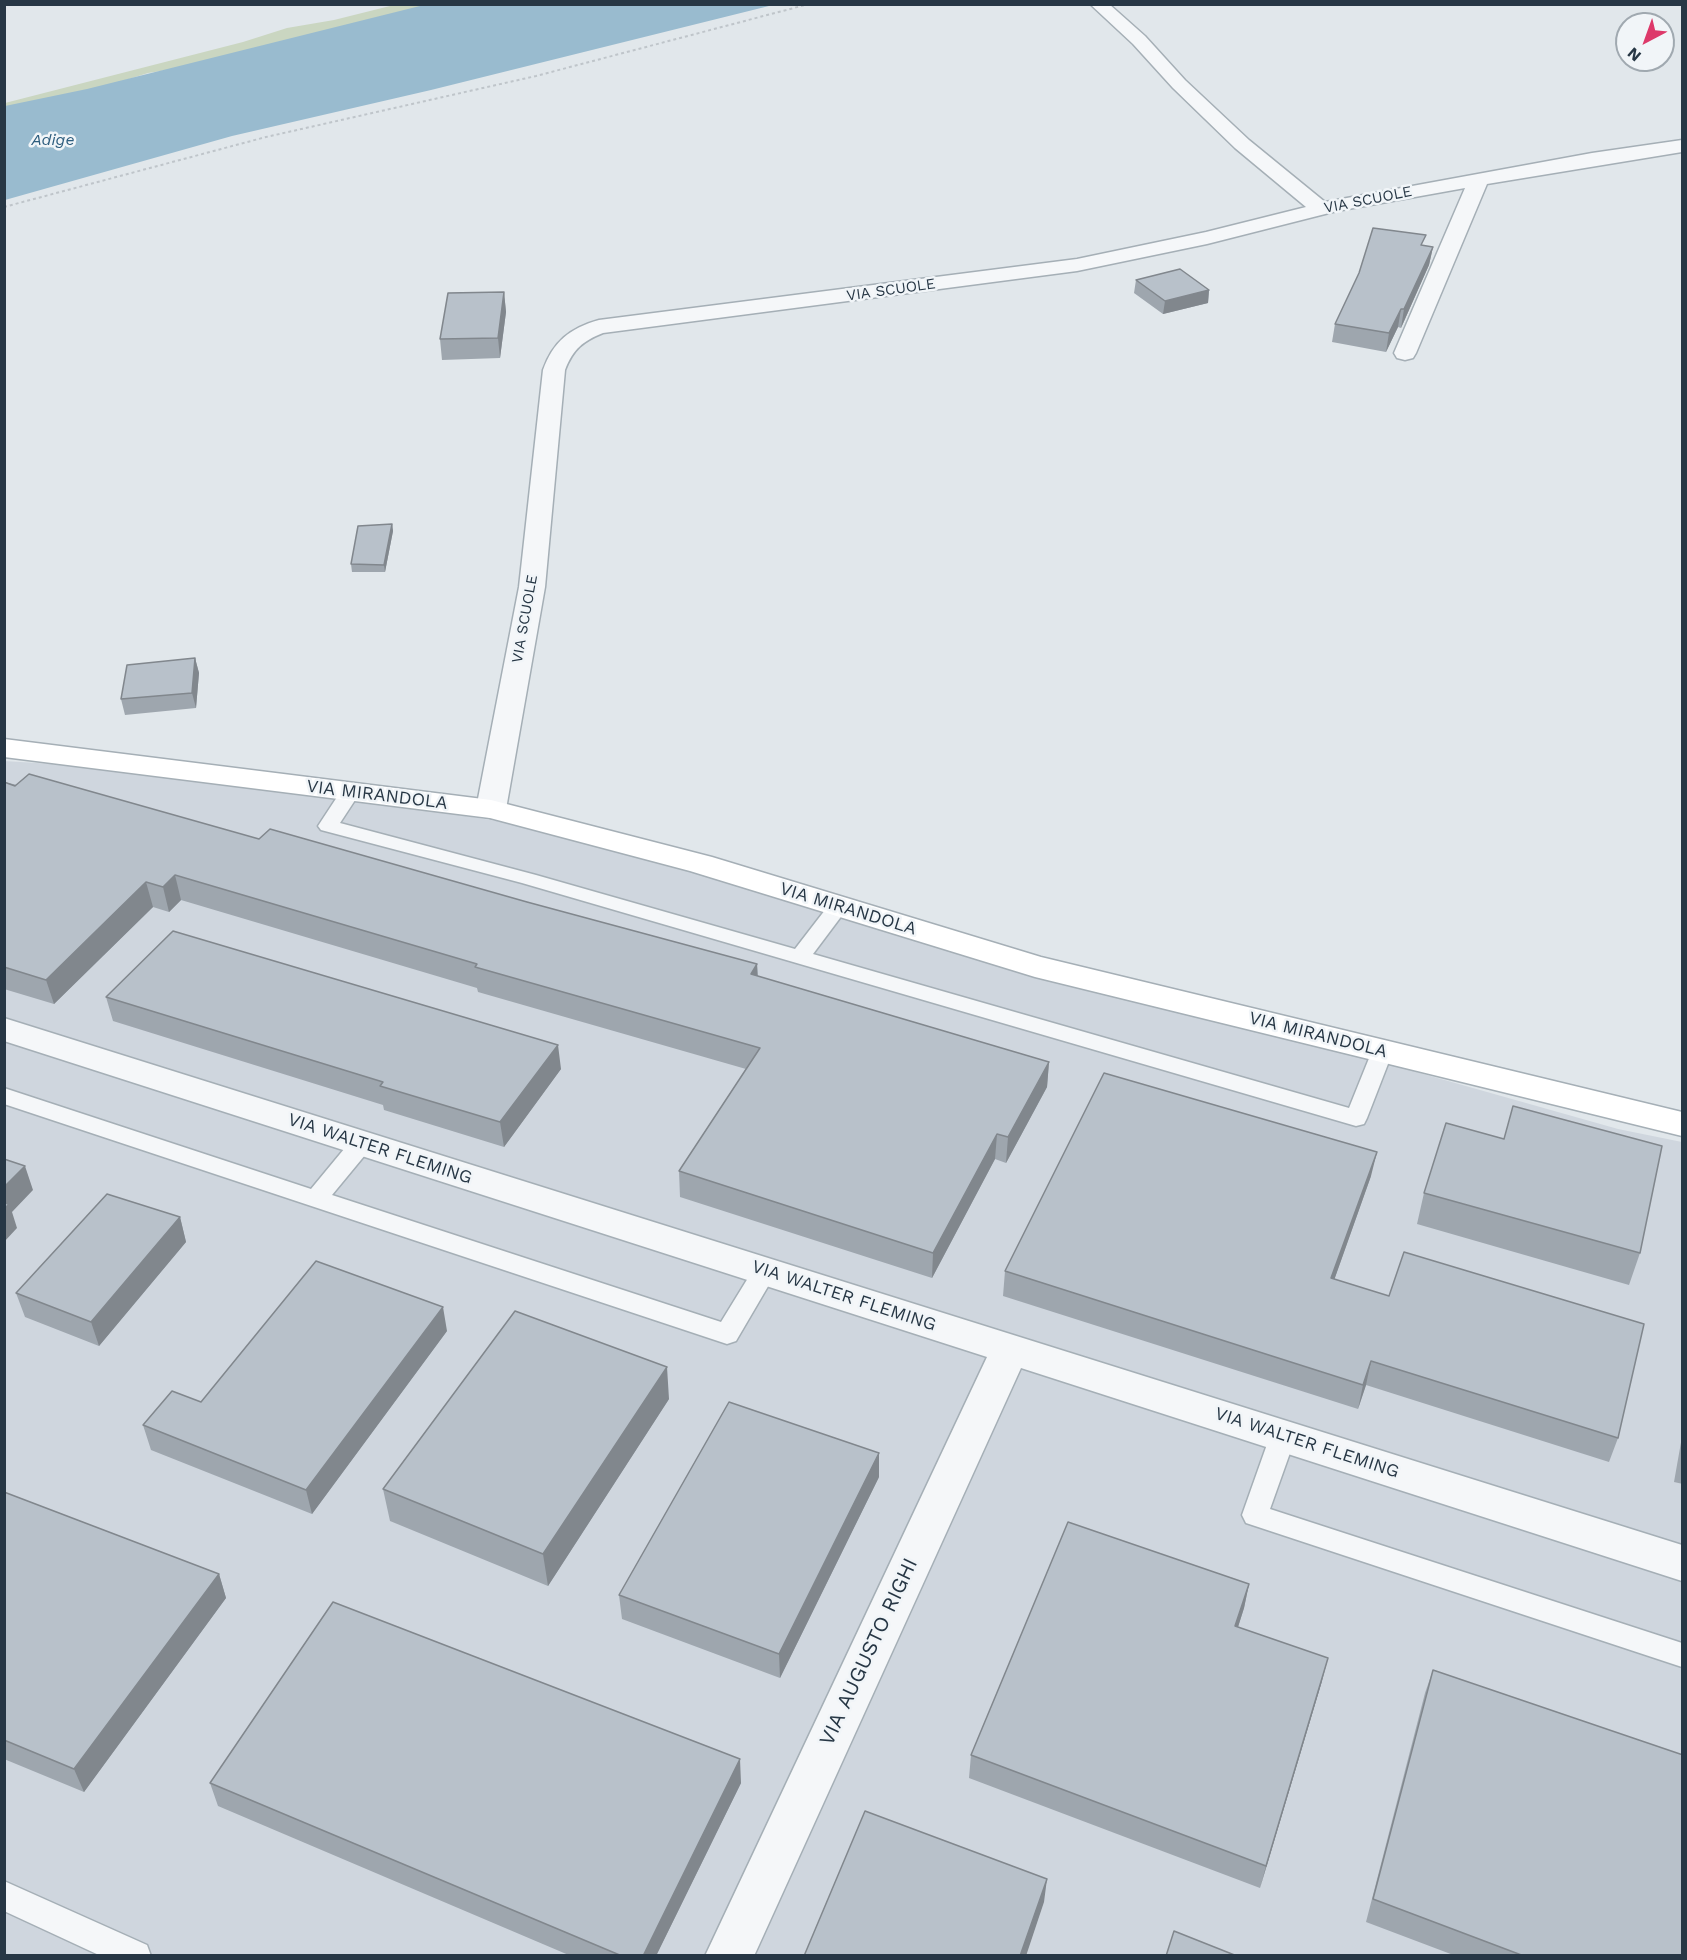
<!DOCTYPE html>
<html>
<head>
<meta charset="utf-8">
<style>
  body { margin:0 }
  #map { position:relative; width:1687px; height:1960px; overflow:hidden; background:#e1e7eb; font-family:"Work Sans",sans-serif }
  canvas { display:block }
  .frame { position:absolute; inset:0; border:6px solid #273745; pointer-events:none }
  .north { position:absolute; left:1615px; top:12px; width:60px; height:60px; box-sizing:border-box; background:#f1f5f8; border:2px solid #a0a9b0; border-radius:50%; rotate:221deg; font-size:16px; font-weight:700; line-height:24px; text-align:center; color:#273745 }
  .north::after { content:''; display:block; margin:auto; width:21px; height:27px; background:#dd396a; clip-path:polygon(50% 0,100% 100%,50% 72%,0 100%) }
</style>
</head>
<body>
<div id="map">
<canvas width="1687" height="1960"></canvas>
<div class="frame"></div>
<div class="north">N</div>
</div>
<script>
const context = document.querySelector('canvas').getContext('2d');
context.lineJoin = 'round';
function fillPath(path, color) {
  context.fillStyle = color;
  context.fill(path, 'evenodd');
}
function trace(path, color, width, dash) {
  context.strokeStyle = color;
  context.lineWidth = width;
  context.lineCap = dash ? 'butt' : 'round';
  context.setLineDash(dash || []);
  context.stroke(path);
}
function label(font, color, halo, rows, align = 'center') {
  context.font = font + ' "Work Sans",sans-serif';
  context.lineWidth = 5;
  context.setLineDash([]);
  context.textBaseline = 'middle';
  context.strokeStyle = halo;
  context.fillStyle = color;
  for (const [text, x, y, turn = 0] of rows) {
    context.save();
    context.translate(x, y);
    context.rotate((+turn || 0) * Math.PI / 180);
    context.textAlign = isNaN(turn) ? turn : align;
    if (halo) context.strokeText(text, 0, 0);
    context.fillText(text, 0, 0);
    context.restore();
  }
}
const built = new Path2D(`
  M4 761 185 772 567 832 1618 1129 1682 1142V1955H5Z`);
const green = new Path2D(`
  M394 5H447L174 69 148 73 5 118V103L243 42 287 28 334 20Z`);
const water = new Path2D(`
  M424 5H773L431 90 232 136 5 200V106L87 89Z`);
const path = new Path2D(`
  M4 207 266 137 536 76 809 4`);
const lane = new Path2D(`
  M351 785 358 787 361 791 340 823 536 875 795 949 832 901 839 900 846 901 849 906 813 954 1349 1108 1374 1046 1382 1044 1390 1046 1393 1051 1367 1118 1364 1124 1356 1126 522 883 321 830 318 826 341 791 344 787Z
  M4 1088 311 1189 354 1137 362 1135 370 1137 373 1143 370 1149 332 1195 721 1322 756 1265 765 1262 774 1265 777 1271 736 1341 727 1344 4 1104Z
  M1283 1426 1292 1429 1296 1436 1270 1509 1682 1643V1667L1246 1523 1242 1515 1270 1436 1274 1429Z
  M4 1881 147 1945 151 1956H101L4 1911Z`);
const street = new Path2D(`
  M1090 4H1109L1145 36 1185 80 1249 140 1325 202 1592 153 1682 140V152L1487 184 1416 353 1413 358 1405 360 1397 358 1394 353 1465 188 1337 211 1207 244 1077 271 603 333C583 341 573 349 565 370L545 587 506 809 502 815 491 818 480 815 476 809 519 587 543 370C553 342 570 328 599 320L1077 259 1206 232 1306 207 1235 148 1173 88 1133 44Z
  M4 1018 1682 1545V1581L1021 1368 754 1956H705L987 1357 4 1041Z`);
const secondary = new Path2D(`
  M4 739 491 800 712 857 1041 957 1682 1112V1136L1035 977 690 871 490 818 4 757Z`);
const wall = new Path2D(`
  M1424 246 1433 247 1429 265 1401 328 1398 327 1386 352 1332 342 1335 324Z
  M1136 280 1209 290 1208 303 1163 314 1134 293Z
  M504 292 506 312 500 358 442 360 440 339Z
  M392 524 393 531 385 572H352L351 564Z
  M195 658 199 673 196 708 125 715 121 699Z
  M4 782 259 839 527 902 757 964 758 976 1049 1062 1047 1087 1006 1163 995 1159 932 1278 680 1197 679 1171 746 1069 478 992 477 988 181 900 169 912 153 907 54 1004 4 989Z
  M106 997 561 1069 504 1147 384 1110 383 1105 113 1021Z
  M1371 1176 1334 1280 1618 1438 1609 1462 1366 1385 1358 1409 1003 1296 1005 1271Z
  M1424 1193 1640 1253 1629 1285 1417 1224Z
  M180 1217 186 1242 99 1346 25 1317 16 1293Z
  M447 1331 312 1514 151 1450 143 1425 201 1402Z
  M669 1399 548 1586 390 1521 383 1489Z
  M1683 1431V1484L1674 1482Z
  M879 1477 780 1678 622 1619 619 1595Z
  M4 1492 219 1574 226 1598 84 1792 4 1759Z
  M1249 1584 1244 1608 1238 1627 1322 1681 1260 1888 969 1778 971 1755Z
  M1433 1670 1683 1956H1456L1366 1922 1425 1693Z
  M210 1783H741L656 1956H571L218 1806Z`);
const shadedWall = new Path2D(`
  M1433 247 1429 265 1401 328 1404 309Z
  M1209 290 1208 303 1163 314 1165 301Z
  M504 292 506 312 500 358 498 338Z
  M1401 309 1398 327 1386 352 1389 333Z
  M392 524 393 531 385 572 384 565Z
  M195 658 199 673 196 708 192 693Z
  M175 875 181 900 169 912 163 887Z
  M146 882 153 907 54 1004 46 980Z
  M757 964 758 989 751 974Z
  M558 1045 561 1069 504 1147 500 1122Z
  M1049 1062 1047 1087 1006 1163 1008 1137Z
  M997 1134 995 1159 932 1278 933 1253Z
  M1377 1152 1371 1176 1326 1303 1331 1278Z
  M25 1166 33 1190 12 1212 17 1228 4 1242V1187Z
  M180 1217 186 1242 99 1346 91 1322Z
  M443 1307 447 1331 312 1514 306 1490Z
  M1371 1361 1366 1385 1358 1409 1363 1385Z
  M667 1367 669 1399 548 1586 543 1554Z
  M879 1453V1477L780 1678 779 1654Z
  M219 1574 226 1598 84 1792 74 1769Z
  M1249 1584 1244 1608 1231 1649 1235 1626Z
  M1328 1658 1322 1681 1260 1888 1266 1866Z
  M740 1759 741 1783 656 1956H643Z
  M1047 1879 1044 1902 1026 1956H1020Z`);
const building = new Path2D(`
  M1373 228 1426 235 1421 245 1433 247 1404 309H1401L1389 333 1335 324 1359 273Z
  M1180 269 1209 290 1165 301 1136 280Z
  M504 292 498 338 440 339 448 293Z
  M392 524 384 565 351 564 358 526Z
  M195 658 192 693 121 699 127 665Z
  M29 774 259 839 270 829 527 902 757 964 751 974 1049 1062 1008 1137 997 1134 933 1253 679 1171 760 1048 475 967 477 964 175 875 163 887 146 882 46 980 4 967V782L15 786Z
  M173 931 558 1045 500 1122 380 1086 383 1082 106 997Z
  M1104 1073 1377 1152 1331 1278 1389 1296 1404 1252 1644 1324 1618 1438 1371 1361 1363 1385 1005 1271Z
  M1513 1106 1662 1146 1640 1253 1424 1193 1446 1123 1504 1139Z
  M4 1159 25 1166 4 1187Z
  M107 1194 180 1217 91 1322 16 1293Z
  M4 1203 9 1204 4 1209Z
  M316 1261 443 1307 306 1490 143 1425 172 1391 201 1402Z
  M515 1311 667 1367 543 1554 383 1489Z
  M729 1402 879 1453 779 1654 619 1595Z
  M4 1492 219 1574 74 1769 4 1740Z
  M1068 1522 1249 1584 1235 1626 1328 1658 1266 1866 971 1755Z
  M333 1602 740 1759 643 1956H622L210 1783Z
  M1433 1670 1683 1755V1956H1524L1373 1899Z
  M865 1811 1047 1879 1020 1956H804Z
  M1174 1931 1237 1956H1166Z`);
const farStreetnames = [
  ["VIA SCUOLE",1368,200,-11],
  ["VIA SCUOLE",891,290,-8],
  ["VIA SCUOLE",525,619,-80]
];
const farWaternames = [
  ["Adige",53,140]
];
const streetNames = [
  ["VIA MIRANDOLA",377,795,7],
  ["VIA MIRANDOLA",848,909,17],
  ["VIA MIRANDOLA",1318,1035,14],
  ["VIA WALTER FLEMING",380,1149,18],
  ["VIA WALTER FLEMING",844,1296,18],
  ["VIA WALTER FLEMING",1307,1443,18]
];
const nearStreetnames = [
  ["VIA AUGUSTO RIGHI",869,1652,-65]
];
fillPath(built, '#cfd6de');
fillPath(green, '#cad6c1');
fillPath(water, '#99bbcf');
trace(lane, '#a5afb6', 3);
trace(street, '#a5afb6', 3);
trace(secondary, '#a5afb6', 3);
trace(path, '#bfc5ca', 2, [3, 3]);
fillPath(lane, '#f5f7f9');
fillPath(street, '#f5f7f9');
fillPath(secondary, '#fff');
fillPath(wall, '#9ea6ae');
fillPath(shadedWall, '#81878d');
fillPath(building, '#b8c1ca');
trace(building, '#81878d', 1.5);
label('15px', '#273745', '#f1f5f8', farStreetnames);
label('italic 16px', '#2d5d7e', '#f1f5f8', farWaternames);
label('18px', '#273745', '#f1f5f8', streetNames);
label('21px', '#273745', '#f1f5f8', nearStreetnames);
</script>
</body>
</html>
